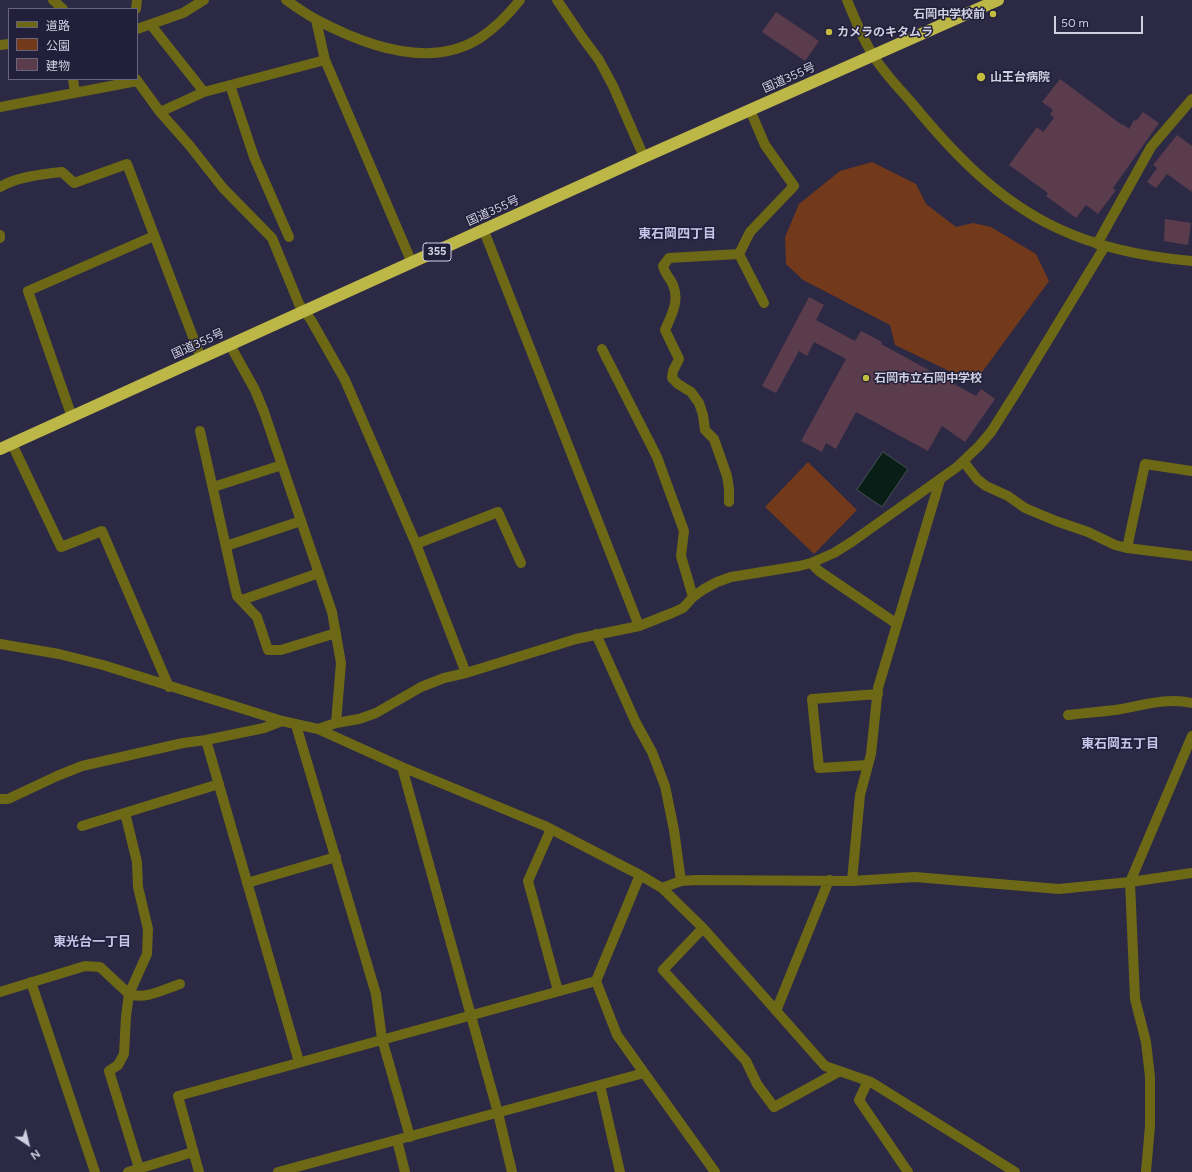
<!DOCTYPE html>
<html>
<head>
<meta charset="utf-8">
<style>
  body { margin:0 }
  #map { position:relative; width:1192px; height:1172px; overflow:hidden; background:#2c2945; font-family:Figtree,"Noto Sans JP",sans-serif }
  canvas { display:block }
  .legend { position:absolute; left:8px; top:8px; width:130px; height:72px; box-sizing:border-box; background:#221f3a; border:1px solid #68657d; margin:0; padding:5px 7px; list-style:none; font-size:12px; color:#d0cfe1 }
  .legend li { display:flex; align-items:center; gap:8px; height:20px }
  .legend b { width:20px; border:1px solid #68657d }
  .north { position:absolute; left:8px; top:1124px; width:40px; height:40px; -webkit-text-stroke:3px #221f3a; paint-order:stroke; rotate:145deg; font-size:11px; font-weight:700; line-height:16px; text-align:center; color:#d0cfe1 }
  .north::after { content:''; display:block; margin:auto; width:14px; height:18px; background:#d0cfe1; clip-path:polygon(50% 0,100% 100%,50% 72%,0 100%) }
  .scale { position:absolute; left:1054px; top:16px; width:89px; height:18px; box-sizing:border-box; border:2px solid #d0cfe1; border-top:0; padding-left:5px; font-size:12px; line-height:14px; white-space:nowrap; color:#d0cfe1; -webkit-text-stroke:3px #221f3a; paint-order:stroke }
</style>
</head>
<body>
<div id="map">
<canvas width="1192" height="1172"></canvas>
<ul class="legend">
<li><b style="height:5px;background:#6c6815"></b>道路</li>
<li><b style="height:11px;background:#72391a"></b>公園</li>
<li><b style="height:11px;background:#5b3c4c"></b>建物</li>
</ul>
<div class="north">N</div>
<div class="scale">50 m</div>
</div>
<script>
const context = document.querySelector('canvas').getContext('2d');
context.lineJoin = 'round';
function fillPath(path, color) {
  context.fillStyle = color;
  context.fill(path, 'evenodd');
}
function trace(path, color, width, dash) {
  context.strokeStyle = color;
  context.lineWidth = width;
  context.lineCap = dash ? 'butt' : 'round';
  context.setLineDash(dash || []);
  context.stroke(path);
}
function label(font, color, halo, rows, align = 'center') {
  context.font = font + ' Figtree,"Noto Sans JP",sans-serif';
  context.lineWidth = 3;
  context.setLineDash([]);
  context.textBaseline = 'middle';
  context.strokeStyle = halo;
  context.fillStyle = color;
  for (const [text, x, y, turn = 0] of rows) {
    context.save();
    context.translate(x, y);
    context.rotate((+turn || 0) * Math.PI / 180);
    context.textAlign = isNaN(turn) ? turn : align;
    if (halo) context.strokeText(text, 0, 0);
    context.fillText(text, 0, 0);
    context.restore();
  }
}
const green = new Path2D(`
  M872 162 916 184 926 204 956 227 973 223 991 227 1036 254 1049 281 974 383 895 345 890 325 803 280 786 264 785 237 799 204 840 171Z
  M808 462 857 510 814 554 765 507Z`);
const water = new Path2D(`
  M883 452 908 469 882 507 857 490Z`);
const building = new Path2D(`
  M776 12 819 41 805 61 762 32Z
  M1060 79 1122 125 1123 124 1129 129 1134 120 1136 121 1143 112 1159 123 1113 188 1116 190 1098 214 1086 205 1076 218 1046 196 1048 193 1009 165 1037 127 1043 132 1054 118 1050 114 1053 110 1042 102Z
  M1177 135 1192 146V192L1167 174 1156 188 1147 182 1157 168 1153 165Z
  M1165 219 1191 223 1188 245 1164 241Z
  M809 297 824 305 816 320 855 341 861 331 882 342 881 344 976 396 981 389 995 399 965 442 942 426 928 451 856 412 836 449 826 443 822 452 801 441 846 359 814 342 807 356 799 351 776 393 762 386Z`);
const minor = new Path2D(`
  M53 0 63 9
  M286 0C296 7 306 14 317 20 364 45 430 70 480 38 495 28 509 14 520 0
  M557 0 582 37 599 60 613 86 644 157
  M847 0C855 19 862 38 873 55 883 72 898 87 911 102 952 152 997 200 1057 228 1099 248 1146 257 1192 261
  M136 9 137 0
  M316 20 325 60 412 263
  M151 25 204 92
  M137 29 183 13 204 0
  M0 45 9 44
  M73 79 75 93
  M136 79 160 112 190 146 223 188 272 238 299 304 311 320 345 380 416 544 466 673
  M230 85 254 157 289 237
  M0 107 137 81
  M160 112 204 92 325 60
  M0 187C16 177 43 174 62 172L74 183 127 164 201 358
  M484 231 639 626
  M0 235V238
  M1097 244 1151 147 1192 99
  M739 254 750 232 794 186 765 145 750 110
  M739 254 764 303
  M230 345 255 390 264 412 332 612 341 663 336 723
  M602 349 657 457 684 531 681 556 693 597
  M72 417 28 291 154 236
  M200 431 237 596 257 617 268 650H281L336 633
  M12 444 61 547 102 531 169 687
  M964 462 977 479 986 486 1008 496 1025 508 1056 521 1088 532 1115 545 1127 548 1192 556
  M213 487 282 465
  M729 502V489L727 476 714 439 705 430 703 415 699 403 691 392 678 384 672 378 673 371 679 359 665 330C671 316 680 301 673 285 670 277 665 275 663 266L669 258 739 254
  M416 544 498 512 521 563
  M226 546 301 521
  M1127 548 1145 464 1192 471
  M811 563 819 571 897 624
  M242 600 319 573
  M596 634 636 723 652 752 665 786 674 830 681 881
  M0 644 59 654 103 665 282 721 318 729 402 767 545 826 640 875 662 888 703 928 825 1066 871 1082 1015 1172
  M1068 715C1084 713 1099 712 1115 710 1141 706 1166 697 1192 703
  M296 725 376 994 382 1039 410 1137
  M318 729 336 723 359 719 376 713 421 687 444 678 466 673 576 639 639 626 672 613 683 608 693 597 704 589 717 582 731 577 799 566 811 563 834 553 853 541 957 467 979 446 991 432 1017 391 1105 246
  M206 740 299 1062
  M868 765 819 768 812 699 878 694
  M402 767 498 1113 512 1172
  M0 799H8L57 776 82 766 183 743 206 740 264 728 282 721
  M125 813 137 862 138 887 148 929 147 954 129 994 126 1016 124 1054 118 1065 109 1071 139 1168
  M82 826 219 784
  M551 829 528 881 558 991
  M640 875 596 981 617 1035 715 1172
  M852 881 860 795 871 754 878 688 940 480
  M247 883 336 857
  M662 888 681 881 696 880 852 881 915 877 1059 889 1130 882 1192 873
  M703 928 663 970 746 1061 757 1084 774 1107 840 1071
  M31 982 95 1172
  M0 992 85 966 100 967 129 994C145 1000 165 989 180 984
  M776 1011 829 880
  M868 1081 859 1100 908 1172
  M600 1085 620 1172
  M397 1140 405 1172
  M128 1172 193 1152
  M199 1172 178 1096 596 981
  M278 1172 644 1073
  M1146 1172 1150 1126V1077L1146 1042 1135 999 1130 882 1192 736`);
const highway = new Path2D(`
  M0 449 644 157 998 0`);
const markers = [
  [993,14,4,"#c3bd3f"],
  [829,32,4,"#c3bd3f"],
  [981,77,5,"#c3bd3f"],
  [866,378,4,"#c3bd3f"]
];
const shields = [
  [437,252,28]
];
const shieldNames = [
  ["355",437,252]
];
const poiNames = [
  ["石岡中学校前",985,14,"right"],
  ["カメラのキタムラ",837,32],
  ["山王台病院",990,77],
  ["石岡市立石岡中学校",874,378]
];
const streetNames = [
  ["国道355号",789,78,-24],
  ["国道355号",493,211,-24],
  ["国道355号",198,344,-24]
];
const neighbourhoodNames = [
  ["東石岡四丁目",677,234],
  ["東石岡五丁目",1120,744],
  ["東光台一丁目",92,942]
];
fillPath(green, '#72391a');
fillPath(water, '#081e16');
trace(water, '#445353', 1);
fillPath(building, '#5b3c4c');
trace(minor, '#6c6815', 10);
trace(highway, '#bcb746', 12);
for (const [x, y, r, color] of markers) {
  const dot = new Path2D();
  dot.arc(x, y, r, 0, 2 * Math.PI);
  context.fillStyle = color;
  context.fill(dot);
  trace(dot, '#221f3a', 1.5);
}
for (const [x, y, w] of shields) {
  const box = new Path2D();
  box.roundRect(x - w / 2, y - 9, w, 18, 3);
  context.fillStyle = '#221f3a';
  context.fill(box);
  trace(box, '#d0cfe1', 1);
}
label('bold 11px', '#d0cfe1', null, shieldNames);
label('bold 12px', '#d0cfe1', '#221f3a', poiNames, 'left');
label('12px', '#d0cfe1', '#221f3a', streetNames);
label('bold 13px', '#c6c5e9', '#221f3a', neighbourhoodNames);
</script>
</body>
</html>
